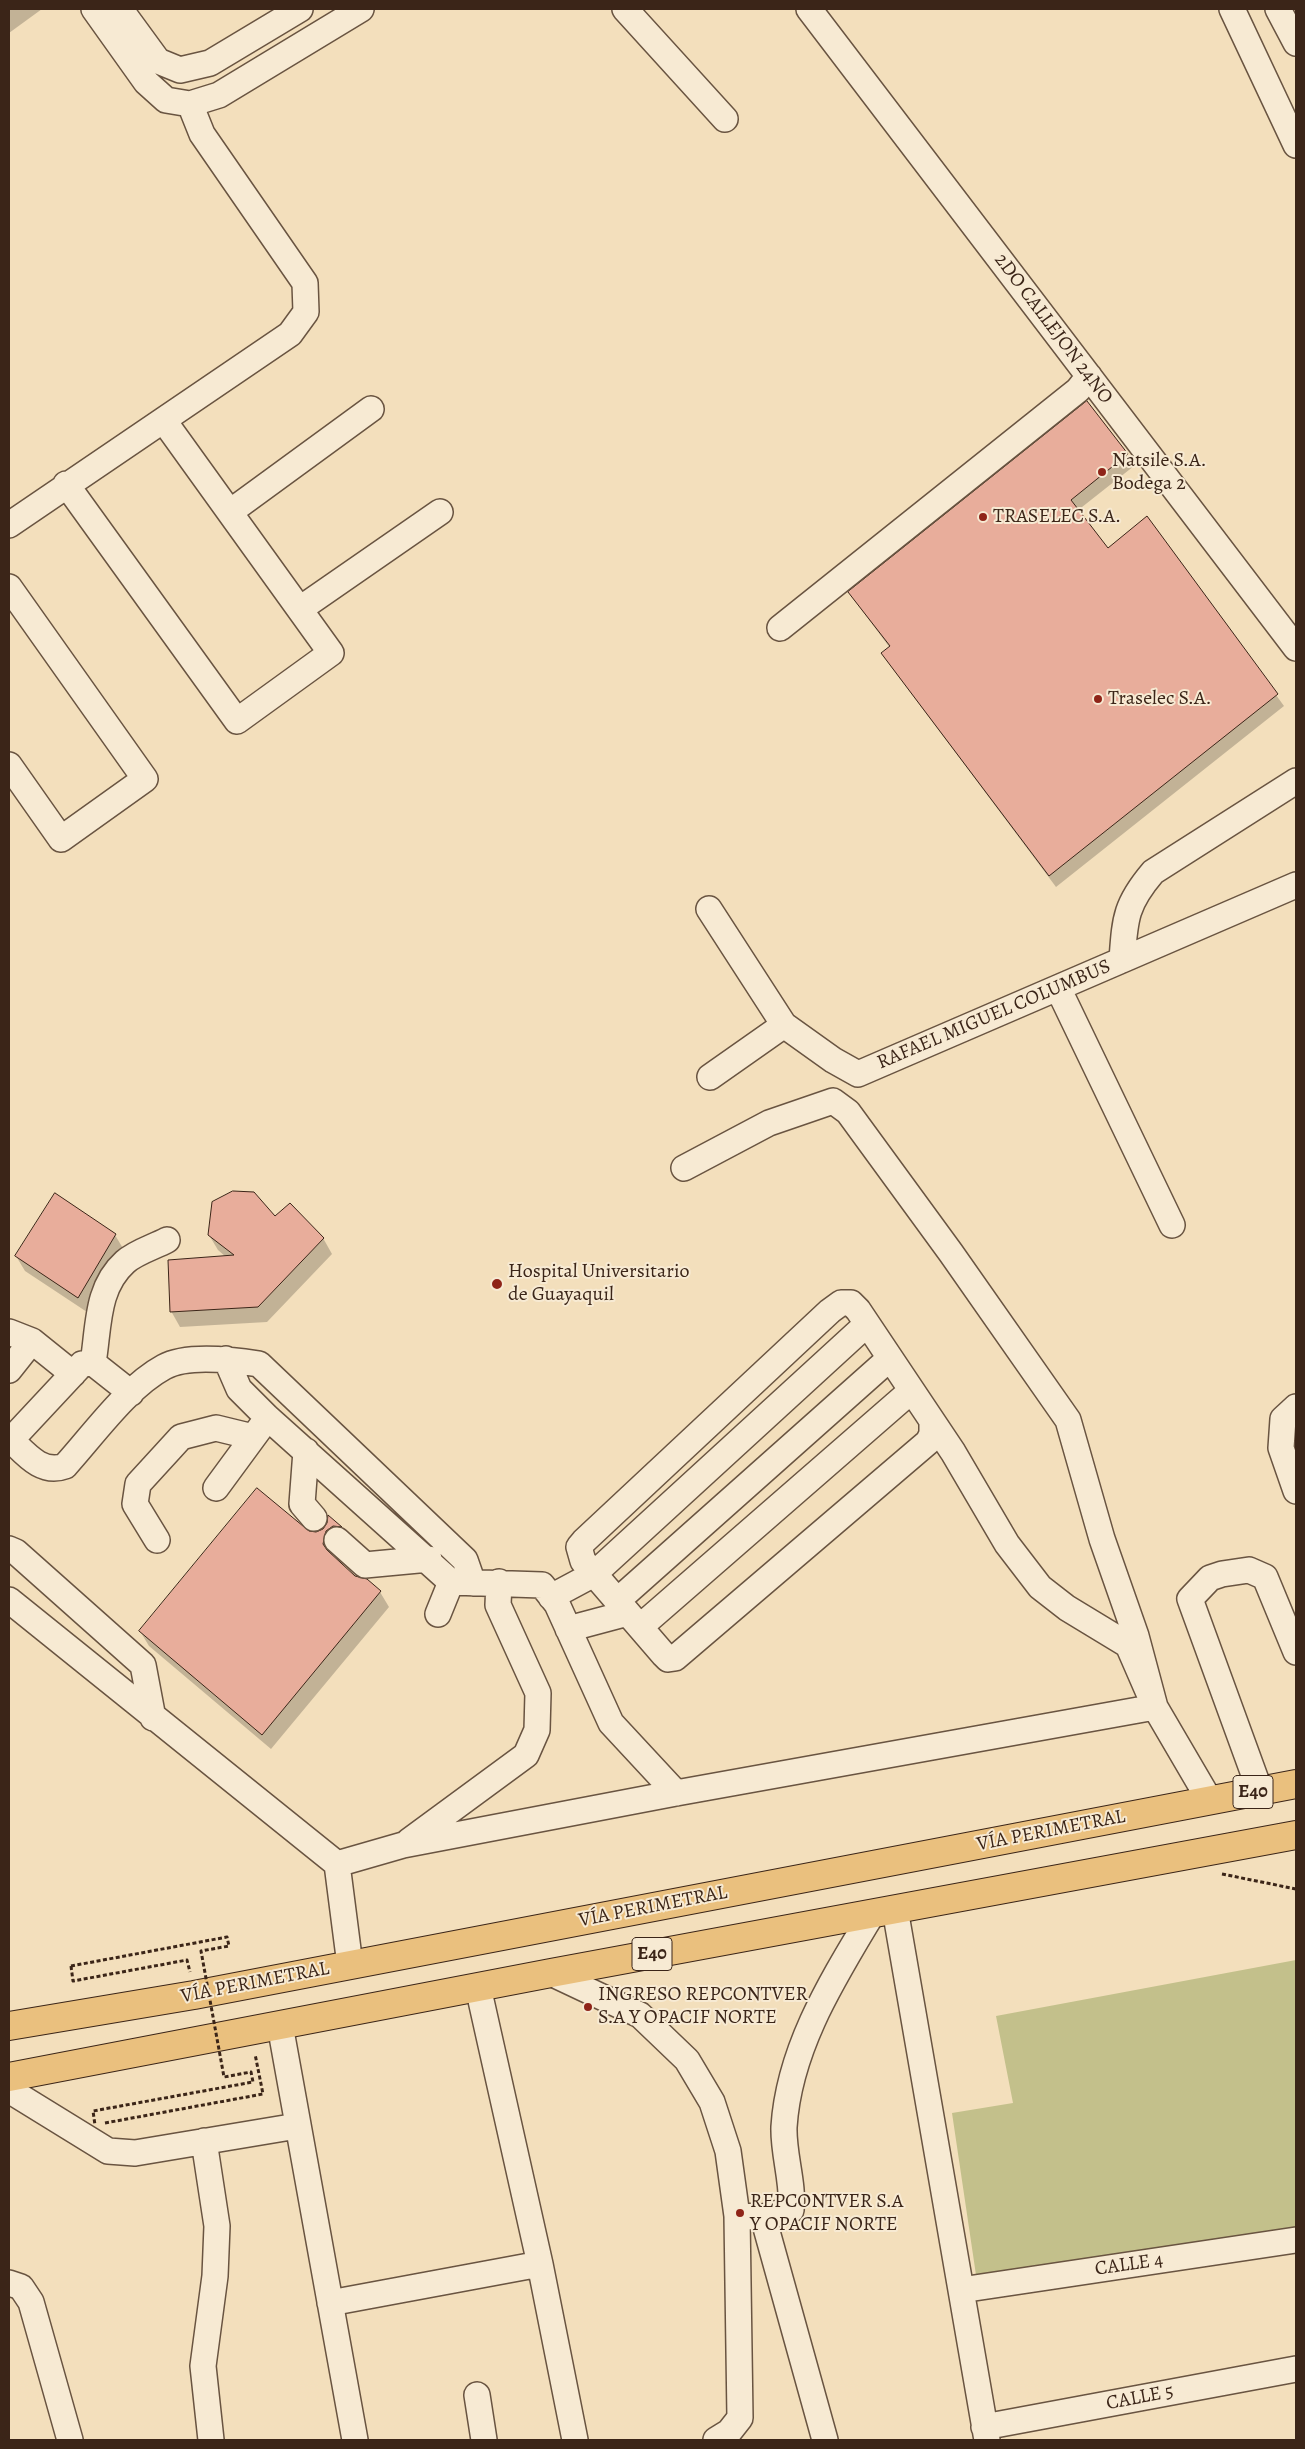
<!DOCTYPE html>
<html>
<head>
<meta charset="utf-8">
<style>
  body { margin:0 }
  #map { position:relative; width:1305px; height:2449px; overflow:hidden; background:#f3dfbc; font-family:Alegreya,serif }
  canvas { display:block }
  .frame { position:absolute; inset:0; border:10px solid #3b2518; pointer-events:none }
</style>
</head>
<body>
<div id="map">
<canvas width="1305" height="2449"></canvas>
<div class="frame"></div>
</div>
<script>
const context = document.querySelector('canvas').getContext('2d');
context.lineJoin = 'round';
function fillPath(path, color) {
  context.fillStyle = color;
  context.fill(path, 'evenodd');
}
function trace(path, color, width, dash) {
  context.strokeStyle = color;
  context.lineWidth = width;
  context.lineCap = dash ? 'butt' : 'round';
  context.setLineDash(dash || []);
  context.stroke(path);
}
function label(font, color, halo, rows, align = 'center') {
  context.font = font + ' Alegreya,serif';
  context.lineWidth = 4;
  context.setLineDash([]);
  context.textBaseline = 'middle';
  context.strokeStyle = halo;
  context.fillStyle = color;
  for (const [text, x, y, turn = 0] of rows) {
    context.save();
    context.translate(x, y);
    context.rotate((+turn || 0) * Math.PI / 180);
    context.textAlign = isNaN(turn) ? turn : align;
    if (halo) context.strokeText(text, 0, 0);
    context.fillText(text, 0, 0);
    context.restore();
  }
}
const green = new Path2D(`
  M1296 1960V2227L976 2275 952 2113 1013 2103 996 2016Z`);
const shadow = new Path2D(`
  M9 9H42L9 33Z
  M1087 403 1134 466 1077 511 1108 550 1147 518 1284 706 1056 887 890 665 883 653 890 648 849 593Z
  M275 1217 323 1238 332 1254 267 1322 180 1327 171 1311 226 1257 218 1250 209 1235Z
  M115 1235 124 1250 87 1312 25 1271 16 1256Z
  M329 1518 342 1528 350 1542 334 1546 332 1557 355 1577 380 1592 389 1607 271 1749 149 1646 140 1631 308 1533H316L324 1530 329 1524Z`);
const building = new Path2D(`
  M1087 401 1128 454 1071 500 1108 548 1147 516 1278 694 1049 876 881 653 890 646 848 592Z
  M233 1191 254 1192 275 1216 290 1203 324 1238 258 1307 170 1312 168 1260 234 1255 208 1235 212 1202Z
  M55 1193 116 1234 78 1298 15 1256Z
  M257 1488 309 1531 316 1532 323 1529 327 1523 328 1515 342 1527 333 1526 326 1531 323 1544 327 1550 355 1576 367 1579 381 1591 262 1735 139 1631Z`);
const path = new Path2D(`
  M1222 1874 1296 1889
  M71 1966 73 1981 187 1960 190 1972
  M105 2123 263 2094 255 2054`);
const minor = new Path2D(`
  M94 9 146 82 166 100 190 104 219 95 361 9
  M120 9 158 61 180 70 210 63 300 9
  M625 9 725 119
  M809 9 1296 648
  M1232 9 1296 145
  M1278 9 1296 43
  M66 484 237 721 331 653 164 421
  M230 512 371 409
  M9 525 290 334 306 312 305 283 202 134 190 104
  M9 587 145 779 61 839 9 765
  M300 609 440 512
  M780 628 1078 390 1089 376
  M709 909 784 1025
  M1122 960C1125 919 1125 905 1153 872L1296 781
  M1058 988 1172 1225
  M710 1077 784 1025 833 1060 858 1074 1296 885
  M684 1168 769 1123 833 1101 848 1112 951 1253 1068 1420 1102 1539 1136 1636 1155 1707 1210 1801
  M9 1332 32 1341 73 1374
  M226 1359 239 1389 267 1417 451 1582 542 1585 557 1604 611 1723 676 1793
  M93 1363C99 1327 96 1288 125 1262 136 1252 154 1247 167 1240
  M9 1370 32 1341
  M1296 1407 1283 1419 1281 1448 1296 1491
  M9 1438C25 1453 41 1475 65 1466 94 1434 127 1387 164 1367 187 1354 234 1360 259 1364L465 1560 473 1583
  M11 1440 82 1364 93 1363 131 1393
  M306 1451 302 1504 314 1518
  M216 1488 263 1424
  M157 1540 135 1504 138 1484 181 1437 216 1428 253 1437
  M337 1540 365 1565 429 1559
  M9 1549 16 1552 143 1665 153 1718
  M551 1597 594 1574 867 1324
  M9 1600 337 1864 350 1965
  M617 1601 889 1359
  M438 1614 451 1582
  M640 1627 911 1391
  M568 1629 628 1613
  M1260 1791 1190 1599 1210 1578 1222 1574 1249 1570 1265 1577 1296 1652
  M409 1841 526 1755 537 1730 538 1693 498 1605 499 1582
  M337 1864 403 1845 676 1793 1155 1707 1128 1645 1067 1608 1040 1587 1007 1544 953 1452 858 1310 851 1303H841L830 1311 584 1541 579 1547 583 1561 664 1655 668 1659 675 1658 928 1442 932 1434V1421
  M895 1909 987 2440
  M551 1973 640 2015 687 2060 712 2102 728 2151 737 2216 763 2217 791 2210C794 2184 783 2154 784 2127 789 2048 833 1979 872 1914
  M478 1987 540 2264 575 2440
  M280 2025 355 2440
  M9 2090 108 2151 135 2153 297 2126
  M204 2141 217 2226 215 2276 203 2366 211 2440
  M763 2217 825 2440
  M9 2283 21 2287 31 2302 70 2440
  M961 2290 1296 2240
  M330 2303 540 2264
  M477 2395 484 2440
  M984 2427 1296 2369
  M716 2440 729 2432 740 2418 737 2216`);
const highway = new Path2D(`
  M9 2026 194 1995 1296 1784
  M9 2077 551 1973 1296 1835`);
const pathBridge = new Path2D(`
  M71 1966 227 1937 229 1946 201 1951 224 2077 251 2072 253 2082 93 2111 95 2125`);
const markers = [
  [1102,472,5,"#8f2418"],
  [983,517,5,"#8f2418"],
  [1098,699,5,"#8f2418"],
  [497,1284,6,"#8f2418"],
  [588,2007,5,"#8f2418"],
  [740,2213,5,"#8f2418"]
];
const shields = [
  [1253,1792,40],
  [652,1954,40]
];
const shieldNames = [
  ["E40",1253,1792],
  ["E40",652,1954]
];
const streetNames = [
  ["2DO CALLEJON 24NO",1053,329,53],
  ["RAFAEL MIGUEL COLUMBUS",994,1015,-23],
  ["VÍA PERIMETRAL",1051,1831,-11],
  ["VÍA PERIMETRAL",653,1907,-11],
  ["VÍA PERIMETRAL",255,1983,-11],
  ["CALLE 4",1129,2265,-8],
  ["CALLE 5",1140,2398,-11]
];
const poiNames = [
  ["Natsile S.A.",1112,461],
  ["Bodega 2",1112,484],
  ["TRASELEC S.A.",993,517],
  ["Traselec S.A.",1108,699],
  ["Hospital Universitario",508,1272],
  ["de Guayaquil",508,1295],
  ["INGRESO REPCONTVER",598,1995],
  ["S.A Y OPACIF NORTE",598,2018],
  ["REPCONTVER S.A",750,2202],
  ["Y OPACIF NORTE",750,2225]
];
fillPath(green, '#c3c08b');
fillPath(shadow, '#0003');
fillPath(building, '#e8ad9b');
trace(building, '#3b2518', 1);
trace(minor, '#695441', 28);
trace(highway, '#3b2518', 30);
trace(path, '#3b2518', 3, [4, 2.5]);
trace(minor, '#f7ead3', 25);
trace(highway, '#eac07e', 28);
trace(pathBridge, '#3b2518', 3, [4, 2.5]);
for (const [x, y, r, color] of markers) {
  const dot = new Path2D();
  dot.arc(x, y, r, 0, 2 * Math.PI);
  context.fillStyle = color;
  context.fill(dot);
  trace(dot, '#f7ead3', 2);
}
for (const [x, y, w] of shields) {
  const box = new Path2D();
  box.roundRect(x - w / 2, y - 16.5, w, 33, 4);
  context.fillStyle = '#f7ead3';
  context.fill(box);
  trace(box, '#3b2518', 1);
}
label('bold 19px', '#3b2518', null, shieldNames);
label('20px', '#3b2518', '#f7ead3', streetNames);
label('20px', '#3b2518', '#f7ead3', poiNames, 'left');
</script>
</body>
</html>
